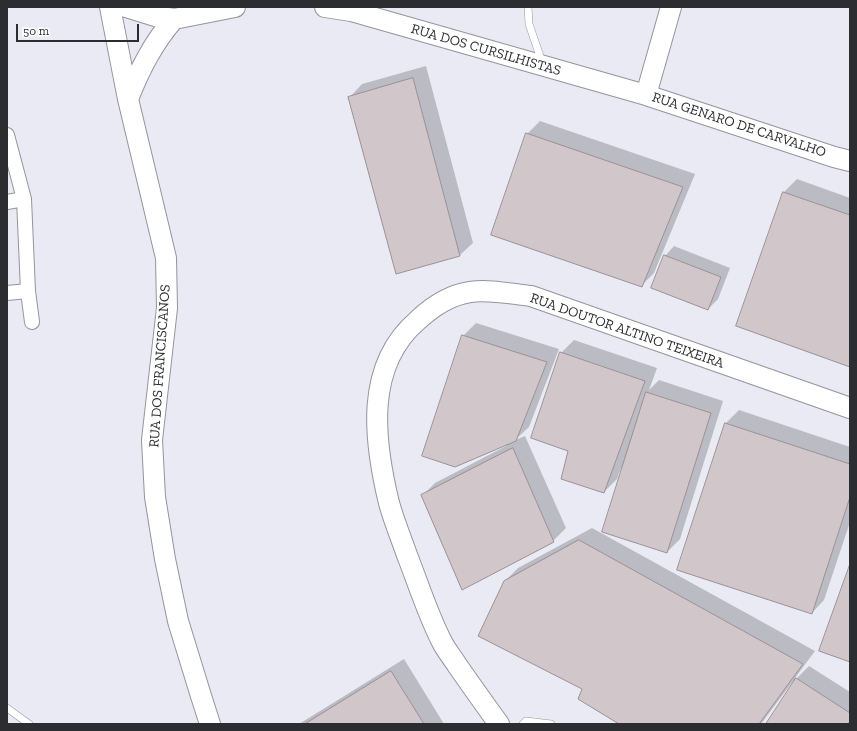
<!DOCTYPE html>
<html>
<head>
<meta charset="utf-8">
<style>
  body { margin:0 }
  #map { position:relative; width:857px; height:731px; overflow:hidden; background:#e9eaf4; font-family:"Zilla Slab",serif }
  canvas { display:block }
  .frame { position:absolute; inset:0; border:8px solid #2c2d30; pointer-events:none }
  .scale { position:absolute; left:16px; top:24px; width:123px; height:18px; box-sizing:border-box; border:2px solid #2c2d30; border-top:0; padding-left:5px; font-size:12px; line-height:14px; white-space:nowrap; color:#2c2d30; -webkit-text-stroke:3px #fff; paint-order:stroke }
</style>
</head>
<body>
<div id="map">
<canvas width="857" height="731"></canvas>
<div class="frame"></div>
<div class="scale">50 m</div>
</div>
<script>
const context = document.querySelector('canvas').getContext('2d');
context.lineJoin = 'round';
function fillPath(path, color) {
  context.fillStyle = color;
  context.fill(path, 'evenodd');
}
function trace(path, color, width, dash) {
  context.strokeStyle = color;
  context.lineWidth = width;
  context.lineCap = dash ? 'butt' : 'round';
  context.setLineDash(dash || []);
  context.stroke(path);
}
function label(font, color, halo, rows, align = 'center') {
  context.font = font + ' "Zilla Slab",serif';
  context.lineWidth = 4;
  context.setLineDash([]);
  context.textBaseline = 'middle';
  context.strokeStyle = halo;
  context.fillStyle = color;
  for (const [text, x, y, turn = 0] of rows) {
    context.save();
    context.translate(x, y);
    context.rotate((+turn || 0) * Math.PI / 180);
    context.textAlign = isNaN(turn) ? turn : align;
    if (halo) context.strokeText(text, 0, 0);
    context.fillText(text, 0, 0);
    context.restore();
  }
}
const shadow = new Path2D(`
  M426 66 473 243 460 255 350 97 362 84Z
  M540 121 695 174 654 273 641 286 527 134Z
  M797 179 850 198V366L737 325 784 192Z
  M674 246 730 268 718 299 708 309 665 256Z
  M476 323 559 349 529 427 515 440 525 436 566 528 553 541 422 496 435 483 506 446 463 336Z
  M574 340 657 368 649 390 659 380 723 401 680 539 667 552 623 468H621L617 479 604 492 569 450 561 353Z
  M739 410 850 447V522L824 600 812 613 679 569 726 423Z
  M592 528 815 651 795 678 796 679 809 666 850 692V724H767L794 682 793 681 761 724H621L583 689 505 581 518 568Z
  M404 659 444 724H299Z`);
const building = new Path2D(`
  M413 78 460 256 396 274 348 97Z
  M526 133 683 187 642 287 491 235Z
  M783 192 850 215V367L736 326Z
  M664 255 721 277 708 310 651 288Z
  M462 335 547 362 516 441 455 467 422 456Z
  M560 352 645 381 604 493 561 479 568 451 531 438Z
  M646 392 711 413 667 553 602 532Z
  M725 423 850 464V497L812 614 677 570Z
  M513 448 554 542 462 590 421 495Z
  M579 540 803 664 759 724H619L578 699 582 689 478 636 504 581Z
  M850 564V662L819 651Z
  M391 671 424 724H305Z
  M796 678 850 713V721L848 724H766Z`);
const lane = new Path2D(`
  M528 7 529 24 542 62
  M7 708 29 724
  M523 724 526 721 551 724`);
const street = new Path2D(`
  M7 135 24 199 28 291 32 322
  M7 202 24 199
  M7 293 28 291`);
const secondary = new Path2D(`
  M110 7 128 99 166 258 167 308 152 440 155 497 165 559 178 621 201 696 210 724
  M126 7 155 16 174 19 235 7
  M325 7 351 11 646 95 834 157 850 161
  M646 95 671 7
  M128 99C140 69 153 43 174 19
  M499 724C485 705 471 685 457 665 452 657 446 650 442 642 428 615 418 583 407 555 401 538 394 521 389 503 374 441 364 366 418 320 433 306 450 295 470 292 490 289 511 294 531 296L850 408`);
const streetNames = [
  ["RUA DOS CURSILHISTAS",486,50,16],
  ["RUA GENARO DE CARVALHO",739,125,18],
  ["RUA DOUTOR ALTINO TEIXEIRA",627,331,19],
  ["RUA DOS FRANCISCANOS",160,366,-86]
];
fillPath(shadow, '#0003');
fillPath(building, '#d1c6ca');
trace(building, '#9b9094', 1);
trace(lane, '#94949d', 8);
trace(street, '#94949d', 16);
trace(secondary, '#94949d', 22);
trace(lane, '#fff', 7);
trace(street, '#fff', 14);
trace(secondary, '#fff', 20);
label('14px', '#2c2d30', '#fff', streetNames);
</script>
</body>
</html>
